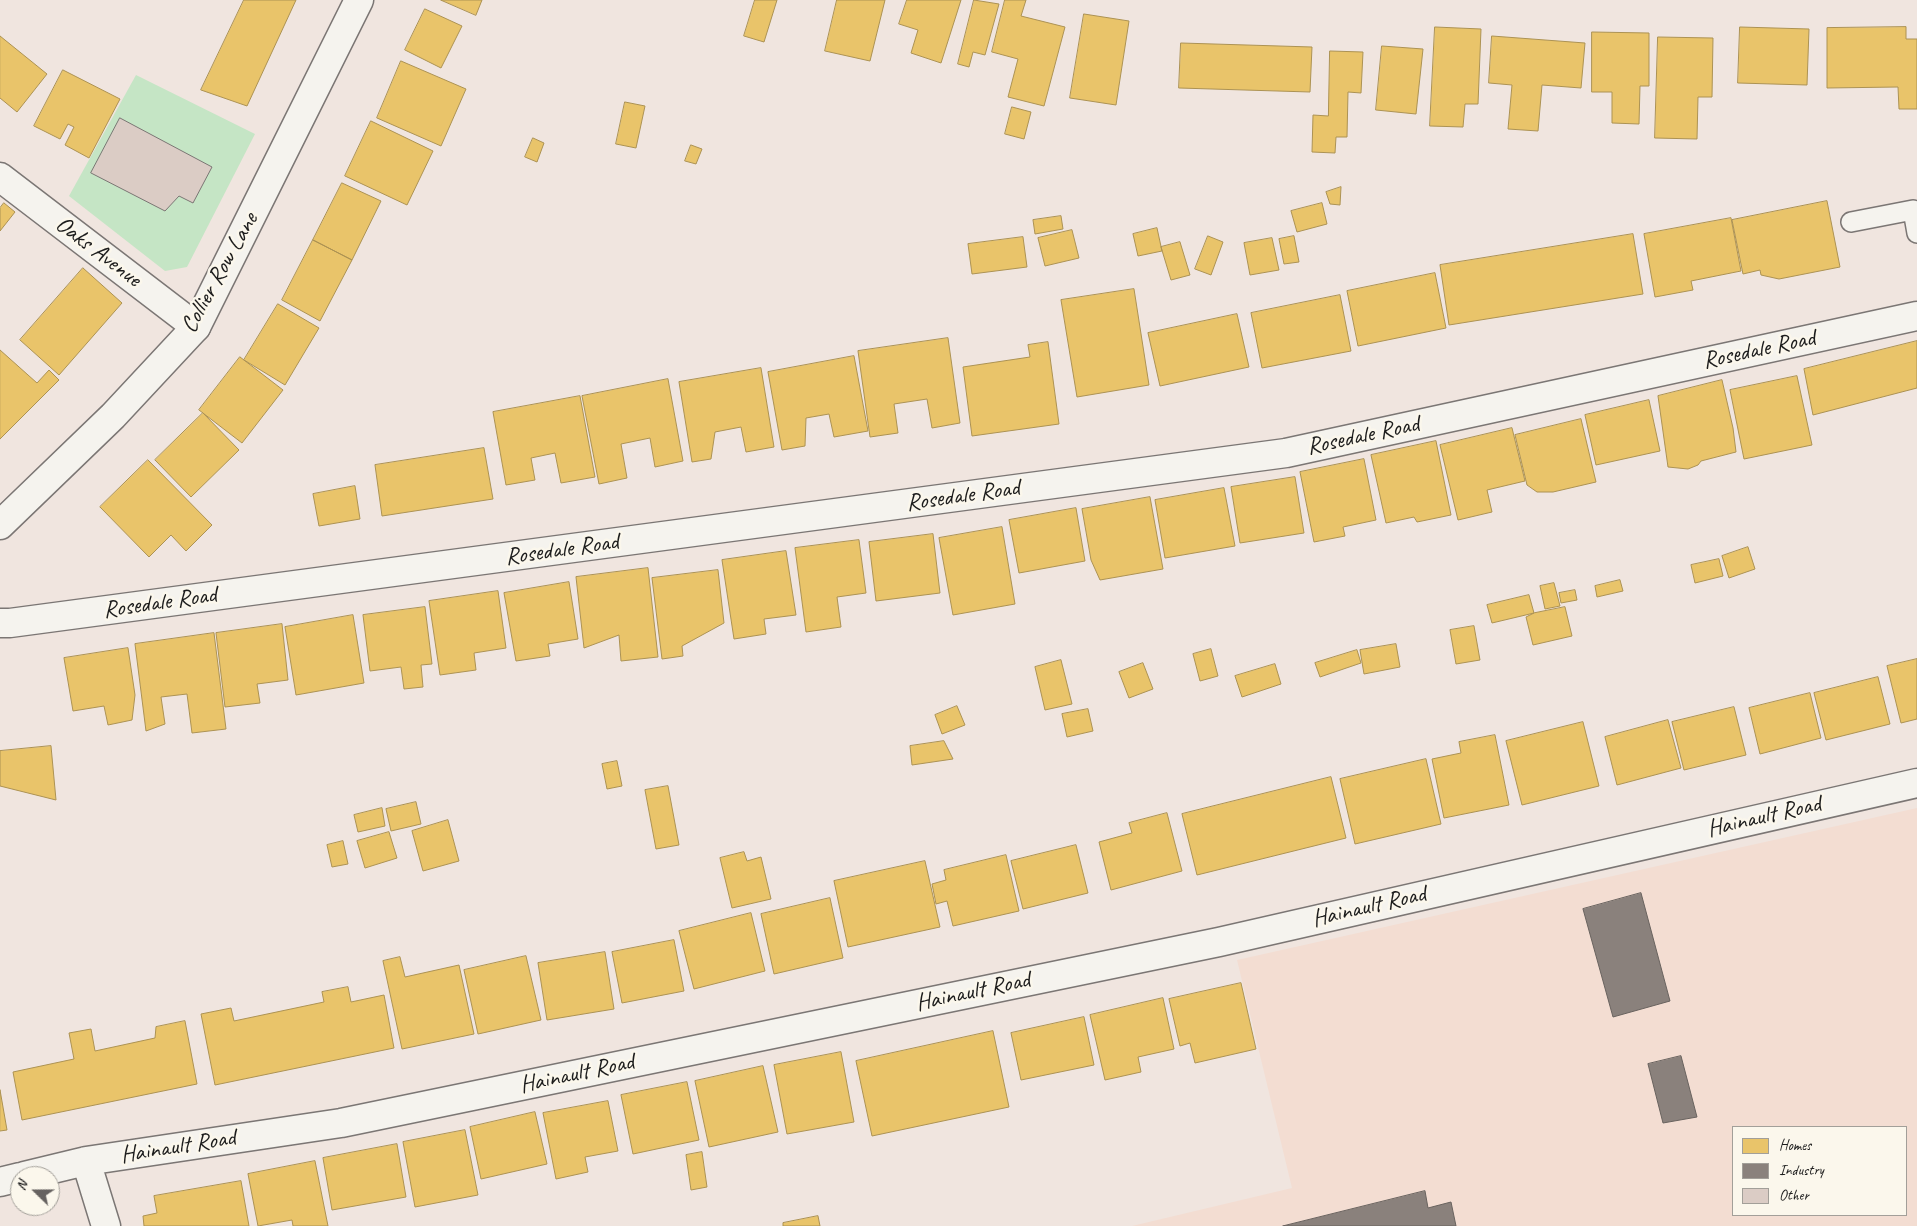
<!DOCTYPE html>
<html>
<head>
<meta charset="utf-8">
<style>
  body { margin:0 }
  #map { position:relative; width:1917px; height:1226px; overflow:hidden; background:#f0e5df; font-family:Caveat,sans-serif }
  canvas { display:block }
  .legend { position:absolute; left:1732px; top:1126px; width:175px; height:90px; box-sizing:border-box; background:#fbf7ec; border:1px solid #a29f99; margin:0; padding:6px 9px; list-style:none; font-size:15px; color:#1c1c1c }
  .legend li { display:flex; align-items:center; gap:10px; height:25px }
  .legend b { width:25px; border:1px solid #a29f99 }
  .north { position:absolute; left:10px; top:1166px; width:50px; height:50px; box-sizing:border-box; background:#fbf7ec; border:1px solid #a29f99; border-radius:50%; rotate:292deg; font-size:14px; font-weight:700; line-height:20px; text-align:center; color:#1c1c1c }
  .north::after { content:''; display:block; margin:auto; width:18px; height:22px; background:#666260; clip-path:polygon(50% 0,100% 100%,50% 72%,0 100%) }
</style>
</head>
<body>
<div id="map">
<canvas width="1917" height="1226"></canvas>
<ul class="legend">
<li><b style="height:14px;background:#e9c46a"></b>Homes</li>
<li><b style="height:14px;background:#8a817c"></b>Industry</li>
<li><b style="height:14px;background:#dbccc5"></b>Other</li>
</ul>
<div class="north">N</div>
</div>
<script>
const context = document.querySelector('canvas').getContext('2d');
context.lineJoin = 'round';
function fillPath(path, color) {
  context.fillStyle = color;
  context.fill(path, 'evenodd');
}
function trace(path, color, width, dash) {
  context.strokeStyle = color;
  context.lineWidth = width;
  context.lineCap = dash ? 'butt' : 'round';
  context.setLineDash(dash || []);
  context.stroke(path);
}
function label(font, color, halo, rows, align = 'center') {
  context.font = font + ' Caveat,sans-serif';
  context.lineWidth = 5;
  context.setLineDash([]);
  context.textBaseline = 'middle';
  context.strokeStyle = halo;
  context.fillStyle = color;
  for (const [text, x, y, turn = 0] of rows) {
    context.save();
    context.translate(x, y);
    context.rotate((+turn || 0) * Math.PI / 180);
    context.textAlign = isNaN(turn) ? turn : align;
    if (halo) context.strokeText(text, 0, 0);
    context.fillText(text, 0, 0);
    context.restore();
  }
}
const built = new Path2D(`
  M1917 808V1226H1132L1292 1188 1237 960ZM1733 1127H1906V1215H1733Z`);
const green = new Path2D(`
  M136 75 255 134 187 267 165 271 69 196Z`);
const homes = new Path2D(`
  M244 0H296L247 106 201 90Z
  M441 0H482L476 15Z
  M755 0H777L764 42 744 36Z
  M837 0H885L870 61 825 51Z
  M907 0H961L941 63 911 53 918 30 899 24Z
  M974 0 999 4 985 55 973 52 969 67 958 64Z
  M1005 0H1026L1021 16 1065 27 1044 106 1008 97 1018 59 992 52Z
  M425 9 462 26 441 68 405 50Z
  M1084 14 1129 21 1116 105 1070 98Z
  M1435 27 1481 29 1478 104H1465L1463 127 1430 126Z
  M1740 27 1809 29 1807 85 1738 83Z
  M1906 27V39H1917V109H1899L1898 87 1827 88V28Z
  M1592 32 1649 33V86H1640L1639 124 1612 123V92H1592Z
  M0 36 47 74 17 112 0 98Z
  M1492 36 1585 43 1581 88 1542 85 1538 131 1508 129 1512 85 1489 83Z
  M1658 37 1713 38 1712 97H1698L1697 139 1655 138Z
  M1181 43 1312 47 1310 92 1179 88Z
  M1382 46 1423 49 1416 114 1376 110Z
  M1330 51 1363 52 1361 93 1348 92 1347 137H1336L1335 153 1312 152 1313 115 1328 116Z
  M401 61 466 89 441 146 377 118Z
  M63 70 120 99 89 158 65 145 74 127 68 124 60 139 34 126Z
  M625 102 645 106 636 148 616 144Z
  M1012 107 1031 112 1024 139 1005 134Z
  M371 121 433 151 407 205 345 176Z
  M533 138 544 143 537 162 525 157Z
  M691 145 702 149 696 164 685 161Z
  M342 183 381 201 352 260 313 240Z
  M1341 187 1340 205 1330 204 1326 192Z
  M1827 201 1840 267 1779 279 1761 275 1760 270 1743 274 1732 220Z
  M4 203 15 212 0 231V208Z
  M1322 203 1327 224 1297 232 1291 211Z
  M1061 216 1063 229 1035 234 1033 220Z
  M1731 218 1741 271 1691 281 1693 290 1655 297 1644 234Z
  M1157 228 1162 251 1138 256 1133 234Z
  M1072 230 1079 258 1045 266 1038 238Z
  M1633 234 1643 294 1449 325 1440 265Z
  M1208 236 1223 242 1211 275 1195 269Z
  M1294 236 1299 262 1284 264 1279 239Z
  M1023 237 1027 267 972 274 968 244Z
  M1272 238 1279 270 1250 275 1244 243Z
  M313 240 352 260 320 321 282 300Z
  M1180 242 1190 275 1171 280 1161 247Z
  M83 268 122 303 59 375 20 340Z
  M1435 273 1446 328 1358 346 1347 291Z
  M1134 289 1149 385 1077 397 1061 300Z
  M1340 295 1351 351 1262 368 1251 313Z
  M278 304 319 328 285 385 244 360Z
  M1237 314 1249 367 1160 386 1148 333Z
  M948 338 960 423 932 428 927 399 894 404 898 433 870 437 858 351Z
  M1917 341V388L1813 415 1804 369Z
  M1048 342 1059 424 972 436 963 367 1030 357 1028 345Z
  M0 350 37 383 49 370 59 380 0 439Z
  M854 356 868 431 834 437 829 414 806 418 805 446 782 450 768 372Z
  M240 357 283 390 242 443 199 410Z
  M761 368 774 447 746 452 741 427 715 432 711 459 692 462 679 382Z
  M1797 376 1812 445 1744 459 1730 390Z
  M668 379 683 461 655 467 650 438 621 444 627 478 599 484 582 396Z
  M1722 380 1733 428 1736 452 1701 461 1698 465 1688 469 1668 467 1658 396Z
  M580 396 595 477 561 483 555 453 531 458 535 480 506 485 493 412Z
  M1649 400 1660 451 1596 465 1585 415Z
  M203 413 239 450 191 497 155 460Z
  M1581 419 1596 482 1553 492H1537L1527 485 1515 435Z
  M1512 428 1525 481 1487 490 1492 512 1458 520 1440 445Z
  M1436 441 1451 515 1417 522 1414 517 1386 523 1371 455Z
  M484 448 493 499 382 516 375 465Z
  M1364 459 1376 520 1343 527 1345 536 1314 542 1300 472Z
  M148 460 212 525 186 551 171 535 149 557 100 507Z
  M1295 477 1304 533 1240 543 1231 487Z
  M355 486 360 519 319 526 313 494Z
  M1224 488 1235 546 1165 558 1155 500Z
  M1150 497 1163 569 1100 580 1091 560 1082 509Z
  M1076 508 1085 561 1019 573 1009 520Z
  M1002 527 1015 604 953 615 939 538Z
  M933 534 940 593 876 601 869 542Z
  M859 540 866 593 837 597 841 627 806 632 795 548Z
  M1748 547 1755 569 1729 578 1722 556Z
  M786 551 796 615 764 619 766 634 734 639 722 560Z
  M1719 559 1723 576 1695 583 1691 565Z
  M648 568 658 657 621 661 619 635 584 648 576 577Z
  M718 570 724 623 682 646 683 656 662 659 652 578Z
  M1620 580 1623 591 1597 597 1595 586Z
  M569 582 578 639 548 644 550 656 516 661 504 593Z
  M1554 583 1560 606 1545 609 1540 586Z
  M1575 590 1577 600 1561 603 1559 593Z
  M498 591 506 648 474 653 476 670 440 675 429 601Z
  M1529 595 1534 613 1492 623 1487 605Z
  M425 607 432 664 421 665 423 687 404 689 401 667 370 671 363 615Z
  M1565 607 1572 636 1533 645 1526 617 1534 613Z
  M353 615 364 683 296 695 285 627Z
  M282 624 288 680 257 684 260 703 225 707 216 633Z
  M1474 626 1480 660 1456 664 1450 630Z
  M214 633 226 729 192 733 187 694 161 697 165 724 146 731 135 644Z
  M1396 644 1400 667 1364 674 1360 650Z
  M128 648 135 695 132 720 108 725 104 706 73 711 64 658Z
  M1211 649 1218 676 1200 681 1193 654Z
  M1357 650 1361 663 1320 677 1315 663Z
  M1917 659V719L1901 723 1887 666Z
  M1061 660 1072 704 1045 710 1035 667Z
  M1143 663 1153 689 1129 698 1119 672Z
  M1275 664 1281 684 1242 697 1235 676Z
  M1878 677 1890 724 1826 740 1814 693Z
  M1810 693 1821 738 1760 754 1749 708Z
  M957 706 965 725 942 734 935 715Z
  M1734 707 1746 755 1684 770 1672 722Z
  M1088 709 1093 731 1067 737 1062 714Z
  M1668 720 1681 768 1617 785 1605 737Z
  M1583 722 1599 786 1522 805 1506 741Z
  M1495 735 1509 805 1444 818 1432 759 1461 753 1459 742Z
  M944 741 953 759 912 765 910 746Z
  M51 746 56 800 0 786V751Z
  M1426 759 1441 824 1355 844 1340 779Z
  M617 761 622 786 607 789 602 764Z
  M1331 777 1346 838 1197 875 1182 814Z
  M668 786 679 845 656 849 645 790Z
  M416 802 421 824 391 831 386 809Z
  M382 808 385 826 358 832 354 815Z
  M1167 813 1182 871 1111 890 1099 842 1132 833 1129 823Z
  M448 820 459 861 423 871 412 831Z
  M389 832 397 858 365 868 357 841Z
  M343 841 348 864 332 867 327 845Z
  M1076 845 1088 893 1023 909 1011 861Z
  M744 852 747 861 761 857 771 899 732 908 720 858Z
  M1006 855 1019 911 953 926 947 901 936 904 932 884 946 880 944 870Z
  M925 861 940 927 848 947 834 881Z
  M830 898 843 958 774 974 761 914Z
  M751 913 765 971 694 989 679 931Z
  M674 940 684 991 622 1003 612 952Z
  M605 952 614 1009 547 1020 538 963Z
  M526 956 541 1020 478 1034 464 970Z
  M400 957 405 977 459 965 474 1034 402 1049 383 961Z
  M1241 983 1256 1049 1195 1063 1190 1043 1180 1046 1169 999Z
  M348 987 351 1002 384 995 394 1048 215 1085 201 1014 231 1008 234 1021 324 1002 322 992Z
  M1163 998 1174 1049 1138 1057 1141 1072 1105 1080 1090 1015Z
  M1084 1017 1094 1065 1021 1080 1011 1033Z
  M185 1021 197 1084 22 1120 13 1072 74 1059 69 1033 91 1029 95 1051 155 1038 156 1027Z
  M993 1031 1009 1107 872 1136 856 1061Z
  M841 1052 854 1122 787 1134 774 1065Z
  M763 1066 778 1132 709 1147 695 1081Z
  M687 1082 699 1140 633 1154 621 1095Z
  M0 1090 7 1130 0 1131Z
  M608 1101 618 1151 585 1157 588 1172 556 1179 543 1113Z
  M535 1112 547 1164 481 1179 470 1127Z
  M465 1130 478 1195 415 1207 403 1142Z
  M397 1144 406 1197 332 1210 323 1158Z
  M702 1152 707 1187 691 1190 686 1155Z
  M315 1161 328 1226H293L292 1220 258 1226 248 1174Z
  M241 1181 249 1226H144L143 1216 157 1213 154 1196Z
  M818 1216 820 1226H783V1223Z`);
const industry = new Path2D(`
  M1641 893 1670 1001 1613 1017 1583 909Z
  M1681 1056 1697 1117 1663 1123 1648 1064Z
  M1425 1191 1428 1208 1451 1202 1456 1226H1283Z`);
const building = new Path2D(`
  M120 118 212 167 193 203 179 196 165 211 91 173Z`);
const lane = new Path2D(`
  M1851 222 1913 210 1917 233`);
const street = new Path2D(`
  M0 177 196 327
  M0 623H10L1286 453 1917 316
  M86 1161 106 1226
  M24 1176 86 1161 341 1123 1219 942 1917 783
  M0 1182 20 1177`);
const secondary = new Path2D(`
  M0 525 113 416 196 327 359 0`);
const streetNames = [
  ["Oaks Avenue",98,252,37],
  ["Collier Row Lane",220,273,-61],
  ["Rosedale Road",1759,350,-12],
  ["Rosedale Road",1363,436,-12],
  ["Rosedale Road",963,496,-8],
  ["Rosedale Road",562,550,-8],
  ["Rosedale Road",160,603,-8],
  ["Hainault Road",1764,817,-13],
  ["Hainault Road",1369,907,-13],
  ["Hainault Road",973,992,-12],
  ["Hainault Road",577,1074,-12],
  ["Hainault Road",178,1147,-9]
];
fillPath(built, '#f3ddd2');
fillPath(green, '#c5e5c5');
fillPath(homes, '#e9c46a');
trace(homes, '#ac9253', 1);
fillPath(industry, '#8a817c');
trace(industry, '#69635f', 1);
fillPath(building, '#dbccc5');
trace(building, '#7b7674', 1);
trace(lane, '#7b7674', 22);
trace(street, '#7b7674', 31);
trace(secondary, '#7b7674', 31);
trace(lane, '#f5f3ee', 19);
trace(street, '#f5f3ee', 28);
trace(secondary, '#f5f3ee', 28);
label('24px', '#1c1c1c', '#fbf7ec', streetNames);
</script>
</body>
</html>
